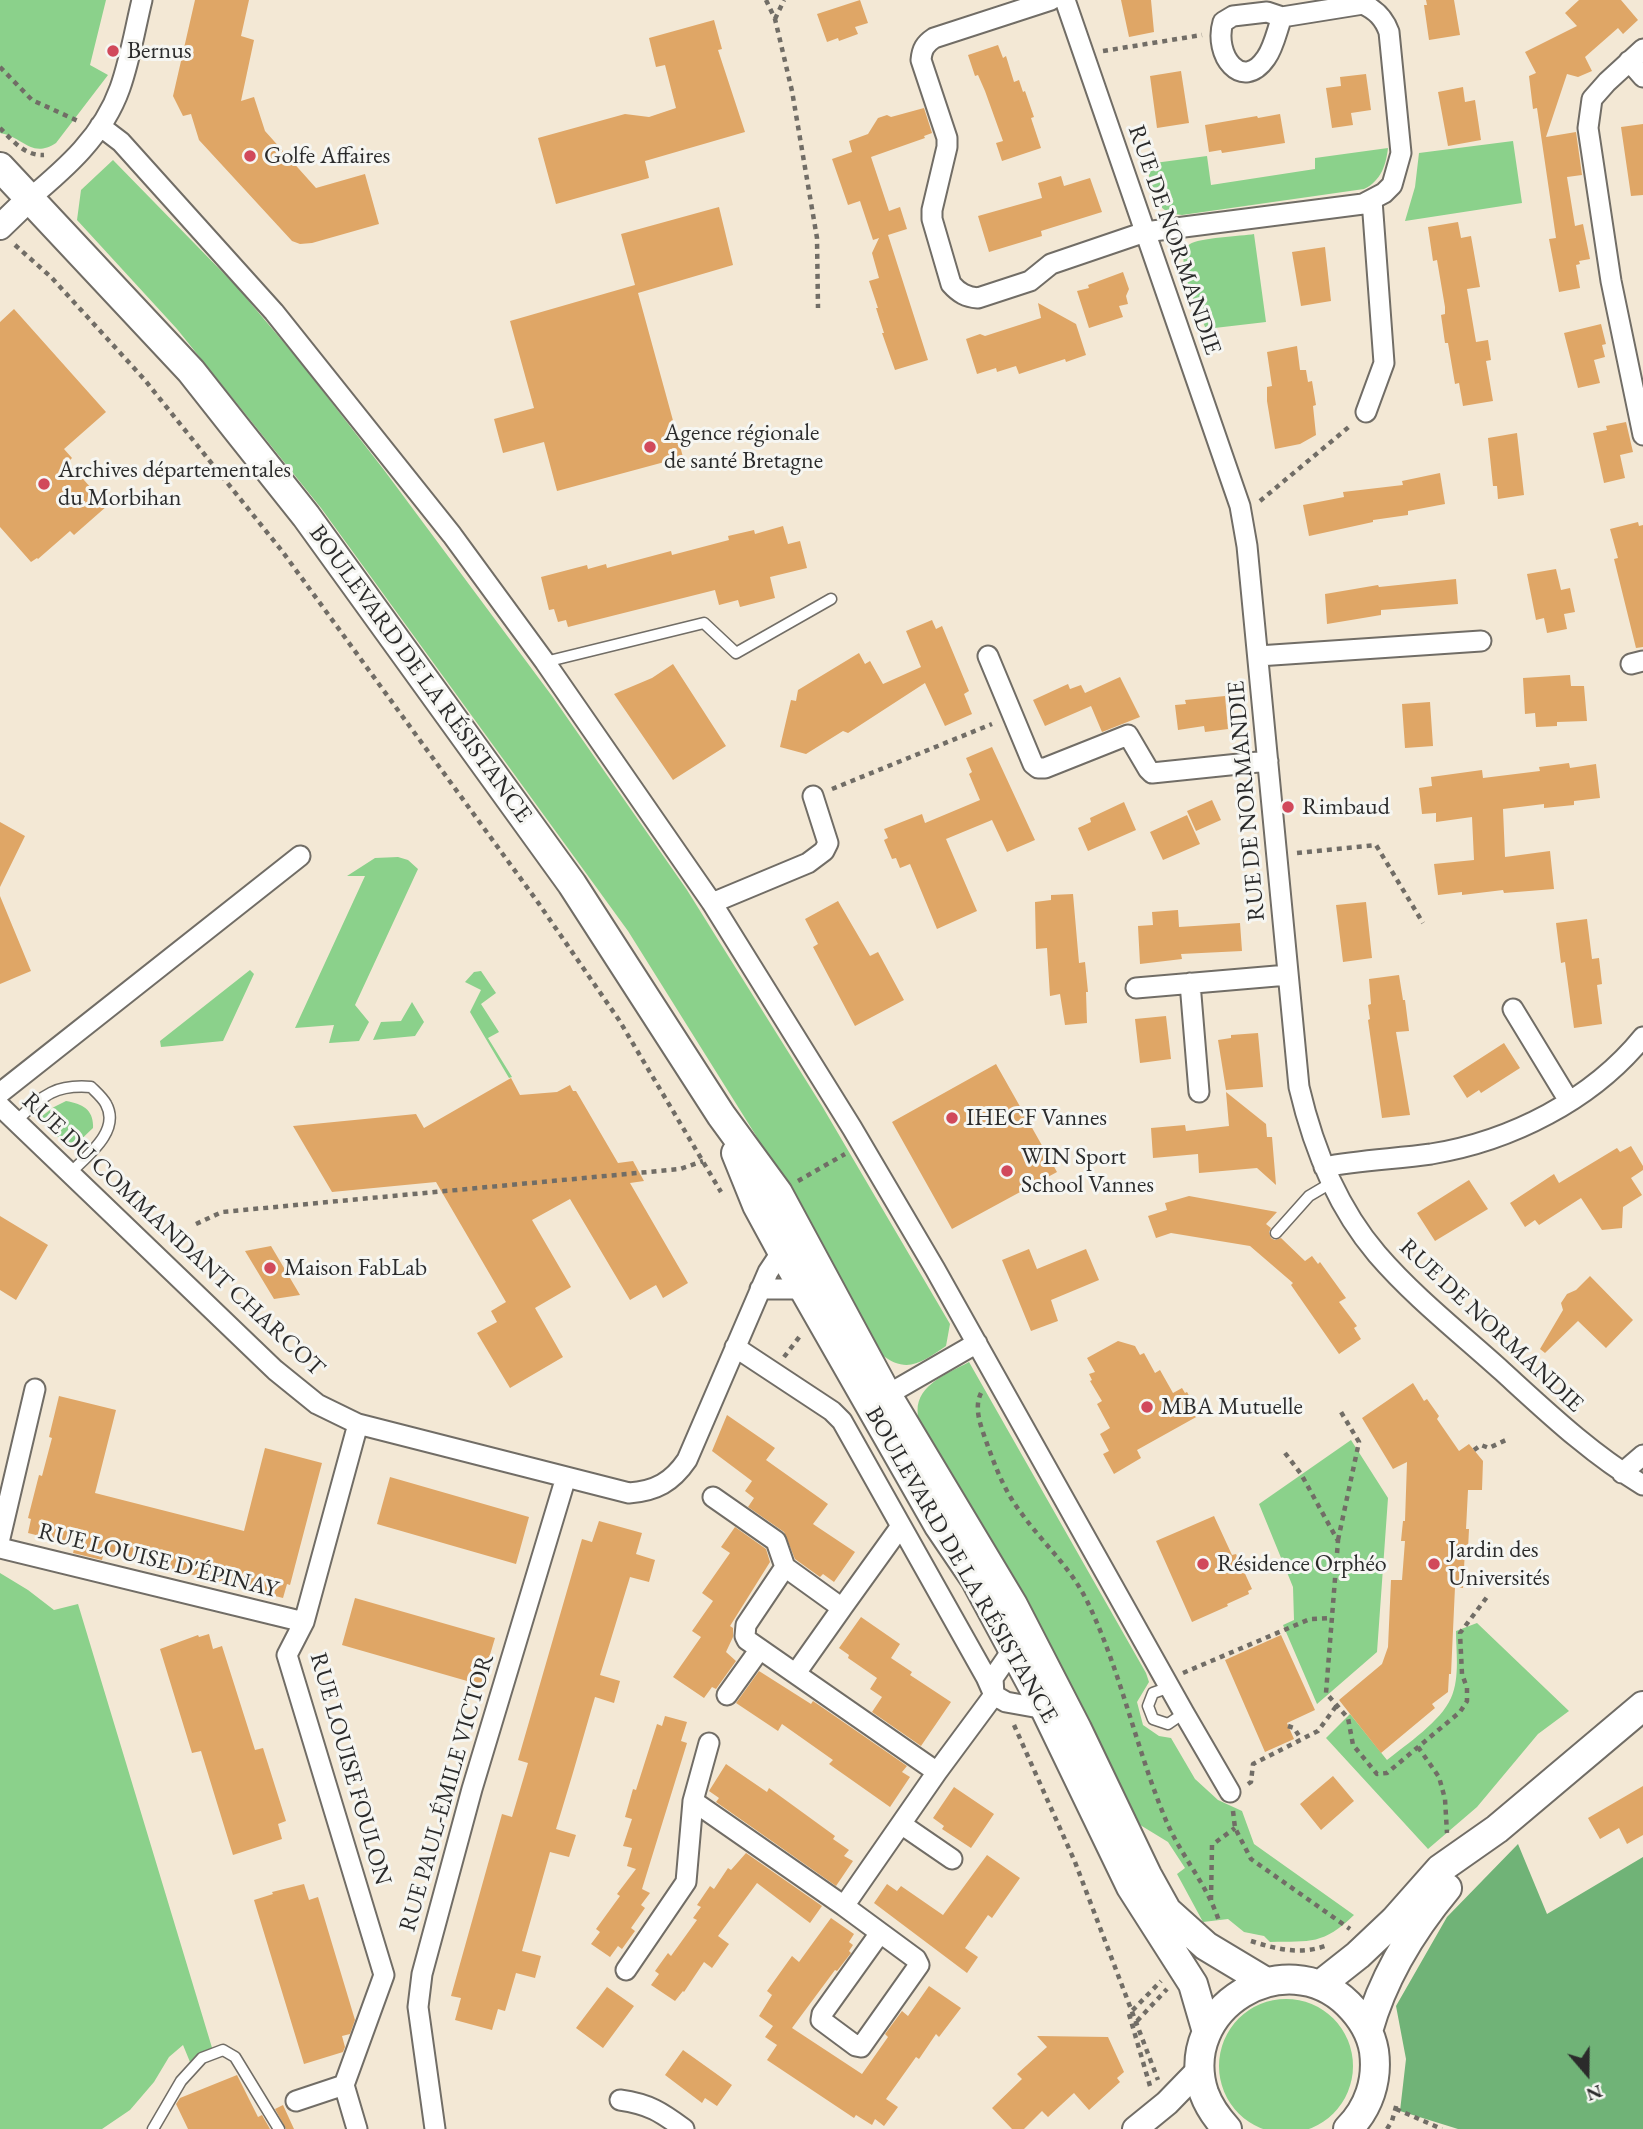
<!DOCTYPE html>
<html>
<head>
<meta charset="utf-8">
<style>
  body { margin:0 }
  #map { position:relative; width:1643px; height:2129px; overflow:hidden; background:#f3e8d5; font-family:"EB Garamond",serif }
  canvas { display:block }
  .north { position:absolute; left:1552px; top:2038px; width:70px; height:70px; -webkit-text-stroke:5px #f6f6f2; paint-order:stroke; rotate:160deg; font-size:19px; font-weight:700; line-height:28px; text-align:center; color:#2b2b2b }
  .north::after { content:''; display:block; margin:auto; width:24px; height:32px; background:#2b2b2b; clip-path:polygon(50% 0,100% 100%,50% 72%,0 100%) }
</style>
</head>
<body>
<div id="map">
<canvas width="1643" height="2129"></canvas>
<div class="north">N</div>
</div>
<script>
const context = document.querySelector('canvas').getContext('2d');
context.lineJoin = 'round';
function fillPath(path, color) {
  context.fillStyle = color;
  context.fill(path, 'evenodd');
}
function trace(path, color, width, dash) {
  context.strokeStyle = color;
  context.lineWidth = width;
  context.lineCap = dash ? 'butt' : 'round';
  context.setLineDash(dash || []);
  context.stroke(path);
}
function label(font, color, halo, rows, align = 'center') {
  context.font = font + ' "EB Garamond",serif';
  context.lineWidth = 6;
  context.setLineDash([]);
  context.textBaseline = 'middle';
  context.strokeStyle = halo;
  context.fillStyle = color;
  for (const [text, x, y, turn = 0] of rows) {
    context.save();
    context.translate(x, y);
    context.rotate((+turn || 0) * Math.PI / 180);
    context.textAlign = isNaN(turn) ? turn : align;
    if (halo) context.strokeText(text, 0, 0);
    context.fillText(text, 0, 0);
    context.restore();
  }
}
const green = new Path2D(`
  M0 0H106L90 65 108 75 56 143C31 159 24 137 0 133Z
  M1513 141 1522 203 1405 221 1415 187 1419 153Z
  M1388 148C1386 165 1381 181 1364 189L1182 215C1151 212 1152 190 1147 164L1207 156 1211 185 1315 169V158Z
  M113 160 237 287 301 363 384 470 552 696 687 890 822 1106 950 1324 946 1346C922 1362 907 1375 881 1354L755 1134 628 931 321 508 177 329 77 220 81 190Z
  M1254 234 1266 322 1206 329C1199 311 1171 257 1190 244 1198 238 1242 236 1254 234Z
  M398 857 408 860 418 869 355 1005 369 1022 359 1041 329 1043 334 1025 295 1028 365 876H347L375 858Z
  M250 970 254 974 223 1041 161 1047 160 1041Z
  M481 971 496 993 481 1004 499 1032 488 1038 512 1077 509 1078 470 1012 481 990 465 982 474 972Z
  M412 1002 424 1022 415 1036 373 1040 381 1022 401 1021Z
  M66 1101C83 1104 94 1110 93 1128L71 1149 38 1119 54 1107Z
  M969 1362 1146 1673 1149 1682 1137 1702 1143 1725 1159 1736 1171 1738 1195 1779 1218 1800 1242 1811 1254 1844 1354 1915C1323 1945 1311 1941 1270 1942L1264 1936 1244 1932 1228 1919 1203 1922 1177 1874 1185 1868 1168 1842 1132 1820 919 1421C910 1387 945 1375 969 1362Z
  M1351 1440 1388 1498 1377 1652 1317 1704 1283 1625 1294 1620 1293 1587 1259 1504Z
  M0 1573 28 1590 54 1610 78 1604 213 2051 190 2062 183 2045 169 2057 154 2082 130 2110 102 2129H0Z
  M1477 1623 1569 1711 1538 1734 1477 1807 1428 1849 1326 1738 1350 1714 1387 1760C1407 1744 1441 1721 1451 1698 1460 1678 1456 1651 1456 1631Z
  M1219 2066a67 67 0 1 1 134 0a67 67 0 1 1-134 0Z`);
const forest = new Path2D(`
  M1518 1844 1547 1914 1643 1857V2129H1458L1400 2111 1406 2059 1396 2006 1447 1917Z`);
const building = new Path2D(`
  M195 0H249L241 36 254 40 241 101 254 97 265 131 316 188 365 174 379 224 312 243 300 244 292 241 199 140 191 114 183 116 173 96Z
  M860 0 868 23 855 27 858 34 839 41 838 38 827 42 817 14Z
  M1121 0H1151L1154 32 1129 37Z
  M1426 0H1454L1460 35 1429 40 1424 5H1427Z
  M1579 0H1621L1638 20 1623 34 1618 28 1585 57 1592 71 1578 77 1567 74 1546 137 1576 132 1582 175 1567 177 1575 226 1583 224 1590 259 1579 261 1580 264 1576 265 1580 288 1559 292 1549 239 1556 238 1537 108 1533 109 1529 76 1536 73 1525 52 1577 26 1565 13Z
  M714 20 722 49 718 50 745 132 645 161 649 178 556 204 538 138 625 114 649 117 676 108 665 65 656 67 649 38Z
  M998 45 1003 58 1006 56 1014 82 1019 80 1023 92 1025 91 1034 117 1031 118 1041 148 1002 161 996 143 1003 141 985 91 978 75 975 76 968 55Z
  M1181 71 1189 123 1157 128 1150 76Z
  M1366 74 1371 110 1351 113 1353 125 1332 128 1326 88 1341 86 1340 77Z
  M1463 87 1465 102 1475 100 1481 140 1448 146 1438 92Z
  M924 108 932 133 924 136 925 138 871 157 889 211 900 207 907 229 888 235 928 360 895 370 882 333H884L876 308H878L869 281 879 278 872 253 879 238 873 240 860 201 848 205 832 159 852 152 849 141 868 134 878 118 887 115 891 117Z
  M1280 114 1285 143 1222 153 1221 150 1209 152 1205 125 1257 116 1258 118Z
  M1643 124V195L1631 196 1621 127Z
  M1061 176 1064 186 1090 178 1102 212 1041 231 1042 236 989 252 978 216 1042 198 1038 183Z
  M719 207 733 265 638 293 683 457 557 491 544 442 503 453 494 419 534 408 510 321 635 285 621 234Z
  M1458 222 1461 238 1471 236 1480 287 1467 289 1476 342 1488 340 1491 360 1486 361 1493 401 1463 406 1459 383 1455 384 1448 343H1445L1441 315 1445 314V307L1437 260 1433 261 1428 227Z
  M1325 247 1331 301 1301 306 1292 252Z
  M1123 272 1129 289 1126 296 1128 304 1119 306 1123 317 1089 328 1077 291 1089 288 1088 285Z
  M1038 303 1076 324 1086 355 1066 362 1065 359 1019 374 1016 366 997 372 996 368 977 374 966 339 980 334 985 336 1041 318Z
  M14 309 106 412 64 449 72 458 68 462 107 506 74 535 70 531 38 559 37 558 31 562 0 527V322Z
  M1601 324 1606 344 1602 345 1605 357 1594 360 1600 383 1578 388 1564 333Z
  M1297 346 1300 370H1306L1308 382 1312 381 1316 405 1313 406 1316 435 1300 444 1275 449 1267 401V387L1272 386 1267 352Z
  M1626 422 1633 452 1620 455 1625 478 1604 483 1593 433 1607 430 1606 426Z
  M1517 433 1524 495 1498 499 1497 486H1493L1488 438Z
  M1440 473 1445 504 1408 511V515L1373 520V522L1309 536 1303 505 1344 497 1343 492 1403 485 1402 481Z
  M1638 522 1639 526 1643 525V647L1636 648 1614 559 1618 558 1610 529Z
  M783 526 788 544 800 541 807 568 770 577 775 598 740 607 738 600 719 605 715 590 568 627 566 620 558 622 554 609 549 610 541 577 587 565 588 569 606 564 607 568 671 551 672 555 729 540 728 536 754 530 755 534Z
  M1556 569 1561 590 1570 588 1575 612 1564 614 1567 629 1547 633 1544 618 1536 620 1527 574Z
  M1456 579 1458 604 1381 610V615L1327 624 1325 594 1378 585 1379 587Z
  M932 620 936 629 942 626 969 691 964 694 972 714 945 726 925 683 848 733 843 731 806 754 780 747 791 700 796 701 798 690 859 653 865 664 870 661 883 684 921 667 906 631Z
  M673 664 726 746 673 780 614 694 652 678Z
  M1570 675 1571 686H1584L1587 721 1557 722V726L1536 727 1535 713 1525 714 1523 678Z
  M1120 677 1140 717 1102 732 1091 706 1045 726 1033 700 1068 684 1070 689 1081 685 1085 693Z
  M1225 696 1228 729 1205 732 1204 726 1178 730 1175 705 1186 704 1185 700Z
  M1430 702 1433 746 1405 748 1402 704Z
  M992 747 1035 840 1007 852 992 820 946 839 977 911 937 929 910 864 900 868 896 858 892 859 884 840 888 838 884 829 922 814 925 823 980 800 969 774 972 772 966 758Z
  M1569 763 1570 768 1596 764 1600 798 1574 801V805L1544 808V804L1503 809 1505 857 1550 851 1554 889 1504 893 1503 890 1462 895V892L1438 895 1434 864 1474 860 1472 817 1436 822V813L1422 814 1419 788 1432 786 1431 777 1482 770 1483 778 1540 771 1539 767Z
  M1212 800 1221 820 1196 831 1187 811Z
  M1124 802 1136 830 1088 851 1078 828 1091 822 1090 818Z
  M1187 815 1200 844 1163 860 1150 832Z
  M0 822 25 836 0 887Z
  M1073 894 1079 963 1085 962 1088 992H1086L1087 1023 1065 1025 1060 994 1050 996 1047 948 1036 949 1035 902 1051 900V895Z
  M0 896 31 971 0 984Z
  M838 901 870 956 878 952 904 1000 855 1026 813 947 818 944 805 919Z
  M1366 902 1372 958 1343 962 1336 905Z
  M1178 910 1179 927 1240 923 1242 951 1181 954 1182 959 1140 964 1138 926 1153 925 1152 912Z
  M1587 919 1592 959 1599 958 1602 984 1597 985 1602 1024 1574 1028 1565 962 1561 963 1556 923Z
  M1399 975 1403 1000H1405L1409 1031 1396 1032 1410 1115 1382 1118 1368 1020 1370 1019 1368 1005 1371 1004 1369 979Z
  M1166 1016 1171 1059 1140 1063 1135 1019Z
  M1258 1033 1263 1087 1226 1090 1218 1040 1231 1038V1035Z
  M1504 1043 1520 1068 1481 1093 1479 1090 1467 1098 1453 1076Z
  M996 1064 1057 1172 952 1229 892 1122Z
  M511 1078 520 1095 557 1092 570 1085 573 1091H576L618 1163 633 1161 644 1181 630 1183 688 1283 663 1298 656 1285 630 1300 570 1199 532 1220 571 1287 535 1308 563 1357 510 1388 477 1333 497 1322 491 1311 506 1302 436 1182 332 1192 293 1126 416 1114 424 1128Z
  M1226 1092 1266 1124 1267 1137H1272L1276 1185 1257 1168 1199 1173 1198 1154 1153 1158 1151 1128 1185 1125 1186 1131 1229 1126Z
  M1631 1146 1643 1166V1170L1631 1178 1642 1195 1623 1207 1622 1228 1602 1230 1581 1198 1539 1225 1535 1220 1525 1227 1510 1203 1554 1174 1559 1183 1617 1148 1620 1152Z
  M1469 1180 1488 1209 1435 1241 1417 1213Z
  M1189 1196 1277 1212 1266 1224 1271 1228 1269 1232 1271 1238 1275 1240 1281 1238 1305 1261 1312 1256 1318 1264 1320 1262 1346 1298 1339 1302 1357 1326 1354 1328 1361 1339 1339 1354 1291 1285 1293 1283 1250 1246 1171 1233 1156 1238 1148 1216 1167 1210 1165 1203Z
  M0 1216 48 1245 16 1300 0 1290Z
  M271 1246 290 1278 300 1295 274 1299 245 1251Z
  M1029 1249 1037 1269 1086 1249 1099 1280 1051 1300 1058 1321 1031 1331 1002 1260Z
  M1590 1276 1633 1320 1606 1348 1578 1321 1545 1353 1540 1349 1563 1310 1561 1303 1567 1294 1576 1290Z
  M1118 1341 1135 1346 1140 1355 1144 1353 1155 1373 1160 1370 1173 1393 1182 1388 1185 1393 1187 1392 1197 1410 1195 1411 1198 1416 1137 1450 1141 1458 1114 1474 1103 1454 1109 1451 1100 1434 1110 1428 1097 1404 1102 1401 1090 1381 1092 1380 1089 1374 1095 1372 1087 1358Z
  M1413 1383 1424 1401 1427 1399 1439 1416 1437 1419 1459 1451 1469 1444 1483 1461 1482 1490H1468L1466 1529H1469L1468 1549H1465L1463 1588 1455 1587 1451 1674H1449L1448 1692 1432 1704 1435 1708 1381 1753 1339 1700 1382 1664 1388 1647 1391 1580H1402L1405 1541H1401L1403 1521H1405L1407 1462 1393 1469 1362 1418Z
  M59 1396 116 1410 95 1493 244 1531 265 1448 322 1463 290 1585 287 1584 283 1598 104 1552 102 1560 73 1553 75 1545 28 1533 31 1519 28 1518 39 1475 42 1476 52 1438 49 1437Z
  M727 1415 775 1448 766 1460 828 1504 813 1524 855 1552 834 1582 823 1574 820 1577 795 1559 784 1532 748 1507 754 1498 745 1491 752 1481 712 1451Z
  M390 1477 529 1517 516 1564 377 1524Z
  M1214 1516 1232 1555 1236 1554 1252 1589 1248 1591 1249 1594 1227 1604 1228 1606 1192 1622 1156 1541Z
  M599 1521 642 1533 636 1554 655 1560 649 1582 630 1577 600 1675 620 1681 614 1703 595 1697 572 1776 556 1829 576 1835 569 1857 550 1852 522 1951 541 1956 535 1978 516 1973 505 2011 498 2009 492 2030 455 2020 461 1998 451 1996 502 1814 512 1817 528 1763 518 1760 582 1539 592 1542Z
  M735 1527 766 1549 770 1562 730 1626 733 1628V1637L726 1652 736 1661 716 1689 712 1687 704 1698 673 1677 701 1637 692 1631 713 1601 702 1593 730 1553 721 1547Z
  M355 1598 495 1638 481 1685 342 1645Z
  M861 1617 900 1644 891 1658 912 1672 910 1675 951 1702 921 1746 872 1712 882 1697 870 1689 877 1678 848 1658 849 1655 839 1648Z
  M209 1634 213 1649 222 1646 255 1750 263 1748 286 1821 278 1824 282 1839 233 1855 201 1751 192 1753 160 1649 198 1635 199 1637Z
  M1281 1635 1315 1710 1287 1723 1294 1739 1265 1752 1225 1660Z
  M759 1671 811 1704 813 1701 907 1766 902 1772 910 1777 890 1807 829 1764 833 1760 782 1724 778 1731 736 1703Z
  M665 1716 687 1722 681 1741 687 1743 642 1889 650 1893 641 1905 645 1908 631 1928 635 1931 622 1949 618 1946 610 1957 591 1944 600 1932 596 1929 620 1896 617 1894 636 1869 627 1866 632 1848 623 1846 632 1819 625 1817 633 1789 636 1790 657 1724 662 1726Z
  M726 1764 767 1792 769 1788 835 1836 833 1839 849 1850 844 1856 853 1861 836 1886 716 1802 719 1798 709 1791Z
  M1333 1776 1354 1801 1321 1830 1300 1804Z
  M1643 1786V1835L1627 1844 1619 1828 1600 1839 1588 1818Z
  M954 1787 994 1814 971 1848 942 1829 944 1826 933 1818Z
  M746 1853 822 1906 810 1923 757 1883 718 1936 729 1944 712 1968 704 1962 684 1992 683 1991 675 2001 651 1985 659 1974 655 1971 668 1953 671 1956 697 1920 693 1918 701 1907 697 1905 710 1886 714 1889 728 1868 731 1870Z
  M987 1855 1020 1878 992 1918 988 1915 965 1948 978 1957 967 1973 874 1903 887 1884 897 1891 901 1886 943 1915Z
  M304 1884 309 1900 318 1897 355 2020 350 2034 342 2036 345 2047 343 2052 304 2064 254 1900 273 1894 272 1892Z
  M831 1918 854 1934 849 1942 853 1945 849 1951 851 1953 837 1971 835 1970 792 2028 862 2074 888 2037 885 2034 902 2011 908 2016 929 1986 961 2008 939 2037 936 2034 919 2059 916 2057 886 2099 898 2107 884 2126 875 2119 872 2125 856 2115 854 2118 767 2060 777 2045 765 2037 773 2026 759 2016 772 1995 767 1991 792 1956 799 1962Z
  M607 1987 634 2006 603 2048 576 2028Z
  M1037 2036 1108 2037 1124 2072 1117 2078 1120 2082 1089 2110 1074 2093 1048 2117 1042 2111 1024 2129H1012L992 2108 1022 2079 1017 2074 1047 2047Z
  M683 2050 732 2085 717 2106 705 2098 702 2103 665 2075Z
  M237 2075 258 2117 262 2115 270 2129H188L176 2104 180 2098Z
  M283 2105 294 2129H286L275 2109Z`);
const path = new Path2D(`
  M766 0 775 19 792 91 817 238 818 308
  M775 19 784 0
  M1103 51 1202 35
  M0 67 32 100 78 121
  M0 128C13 141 25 156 44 155
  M15 245 51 277 144 379 282 551 537 901 619 1020 721 1192
  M1260 501 1350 426
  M832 789 992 724
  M1297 853 1376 845 1423 923
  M798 1181 845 1154
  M196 1224 222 1212 680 1169 703 1161
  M784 1357 800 1336
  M981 1393C974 1407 980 1424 985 1438 995 1466 1004 1491 1022 1514 1045 1546 1070 1566 1088 1603 1121 1672 1136 1748 1165 1818 1180 1855 1207 1884 1219 1921
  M1474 1450 1481 1445 1489 1448 1506 1440
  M1285 1453 1301 1474 1338 1541 1326 1693 1348 1718 1353 1745 1377 1774 1387 1773 1460 1712 1467 1701V1688L1462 1674 1460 1633 1487 1597
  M1338 1540 1359 1442 1341 1412
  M1183 1673 1310 1619 1331 1618
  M1014 1725 1075 1862 1158 2080
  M1288 1726 1294 1728 1301 1739
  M1418 1747 1439 1777 1445 1799 1447 1833
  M1248 1784 1251 1782 1253 1764 1318 1731 1337 1705
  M1233 1811 1235 1828 1251 1859 1350 1929
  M1211 1900 1212 1845 1235 1828
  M1251 1941C1276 1949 1300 1955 1325 1946
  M1137 2021 1167 1989
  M1150 2086 1129 2014 1161 1981
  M1396 2109 1442 2129
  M1387 2129 1392 2121 1397 2103`);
const service = new Path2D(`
  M545 662 704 623 736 653 831 599
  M16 1121C42 1097 53 1084 91 1087 96 1092 103 1098 106 1104 121 1131 87 1156 70 1173
  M1276 1233 1309 1196 1331 1183
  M1170 1687 1153 1693 1148 1706 1153 1719 1168 1724 1184 1713
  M153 2129 181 2081 202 2058 223 2050 235 2057 279 2129`);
const minor = new Path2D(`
  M1051 0 934 38C925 44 922 49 921 60L947 138V147L932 210V219L951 284C959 293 966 297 978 298L1030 281 1051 264 1145 232 1363 204 1384 193 1392 185 1401 153 1389 32C1384 18 1376 10 1363 4L1282 17
  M1065 0 1240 506 1247 546 1299 1087C1313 1147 1337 1207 1377 1254 1414 1297 1460 1333 1502 1371 1547 1412 1591 1454 1643 1485
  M1267 12 1282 17C1277 30 1274 47 1266 58 1242 93 1213 55 1223 22L1233 16Z
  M1643 49 1607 82 1592 99 1588 128 1611 281 1643 435
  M1629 61 1643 77
  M100 126 121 142 274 312 452 535 545 662 712 903 852 1128 935 1269 1184 1713 1230 1792
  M29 199C66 168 103 136 120 88 130 60 135 29 142 0
  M1366 412 1384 363 1372 200
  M988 656 1033 764 1038 768H1045L1128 735 1148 769 1152 773 1268 761
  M1258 656 1481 641
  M1631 664 1643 661
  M712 903 808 863 824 851 828 843 813 796
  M1190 983 1199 1092
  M1136 988 1288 975
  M1513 1009 1569 1101
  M0 1093 300 856
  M0 1106 275 1370 317 1404 358 1424 629 1493C656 1491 672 1482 687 1460L768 1272 782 1251 790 1250
  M1324 1167C1359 1160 1395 1159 1431 1154 1511 1141 1592 1100 1643 1037
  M760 1289H805
  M735 1347 832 1411 842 1421 986 1677 994 1695 1006 1702 1045 1709
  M887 1395 977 1343
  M1622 1473 1643 1455
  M713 1497 776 1541 785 1567
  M0 1538 35 1389
  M0 1548 304 1622
  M842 1608 901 1526
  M796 1673 842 1608 785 1567 746 1625 745 1636 747 1640 937 1772
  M727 1695 760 1649
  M709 1743 693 1801 844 1906
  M901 1824 952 1859
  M880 1933 822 2014 821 2020 856 2046 861 2047 919 1965 916 1959 844 1906 937 1772 994 1695 993 1678 1013 1649
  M626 1970 686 1882 693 1801
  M344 2085 357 2129
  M620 2100C649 2104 661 2112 684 2129
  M296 2101 344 2085 384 1975 287 1655 304 1622 358 1424
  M435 2129 418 2007 422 1974 472 1789 566 1477`);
const tertiary = new Path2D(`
  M0 227 29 199
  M1135 2129 1167 2103 1200 2069`);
const secondary = new Path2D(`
  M0 167 191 371 236 428 306 516 572 884 721 1115 778 1193 887 1395 1013 1605 1077 1729 1147 1875 1167 1911 1206 1946 1266 1982
  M736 1153 757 1205 782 1251 939 1526 975 1579 1045 1709 1131 1887 1193 1984 1207 2032
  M1320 1985 1358 1955 1394 1921 1440 1869 1497 1829 1643 1706
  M1368 2031C1383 1977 1412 1930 1447 1888
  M1227 2129C1217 2118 1209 2107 1204 2093 1176 2008 1285 1942 1348 2004 1361 2017 1371 2033 1374 2051 1378 2080 1369 2108 1348 2129`);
const markers = [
  [113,51,7,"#d1495b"],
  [250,156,7,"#d1495b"],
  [650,447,7,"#d1495b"],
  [44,484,7,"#d1495b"],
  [1288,807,7,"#d1495b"],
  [952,1118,7,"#d1495b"],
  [1007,1171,7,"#d1495b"],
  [270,1268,7,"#d1495b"],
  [1147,1407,7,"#d1495b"],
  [1203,1564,7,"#d1495b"],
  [1434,1564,7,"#d1495b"]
];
const poiNames = [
  ["Bernus",127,51],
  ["Golfe Affaires",264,156],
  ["Agence régionale",664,433],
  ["de santé Bretagne",664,461],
  ["Archives départementales",58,470],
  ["du Morbihan",58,498],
  ["Rimbaud",1302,807],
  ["IHECF Vannes",966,1118],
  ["WIN Sport",1021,1157],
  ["School Vannes",1021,1185],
  ["Maison FabLab",284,1268],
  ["MBA Mutuelle",1161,1407],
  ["Jardin des",1448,1550],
  ["Universités",1448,1578],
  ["Résidence Orphéo",1217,1564]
];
const streetNames = [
  ["RUE DE NORMANDIE",1174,240,71],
  ["BOULEVARD DE LA RÉSISTANCE",420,674,54],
  ["RUE DE NORMANDIE",1247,801,-95],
  ["RUE DU COMMANDANT CHARCOT",173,1235,43],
  ["RUE DE NORMANDIE",1491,1326,43],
  ["RUE LOUISE D'ÉPINAY",158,1561,14],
  ["BOULEVARD DE LA RÉSISTANCE",961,1565,60],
  ["RUE LOUISE FOULON",350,1769,74],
  ["RUE PAUL-ÉMILE VICTOR",447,1793,-74]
];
fillPath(green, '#8bd18b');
fillPath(forest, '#70b377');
fillPath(building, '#dfa666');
trace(service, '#716d66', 13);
trace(minor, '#716d66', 23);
trace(tertiary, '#716d66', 28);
trace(secondary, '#716d66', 32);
trace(path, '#716d66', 4.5, [5, 5]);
trace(service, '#fff', 10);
trace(minor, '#fff', 19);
trace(tertiary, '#fff', 24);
trace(secondary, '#fff', 28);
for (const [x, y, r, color] of markers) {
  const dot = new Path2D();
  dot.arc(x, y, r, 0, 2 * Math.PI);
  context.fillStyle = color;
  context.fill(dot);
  trace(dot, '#f6f6f2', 2.5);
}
label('24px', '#2b2b2b', '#f6f6f2', poiNames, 'left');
label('24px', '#2b2b2b', '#f6f6f2', streetNames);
</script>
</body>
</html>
